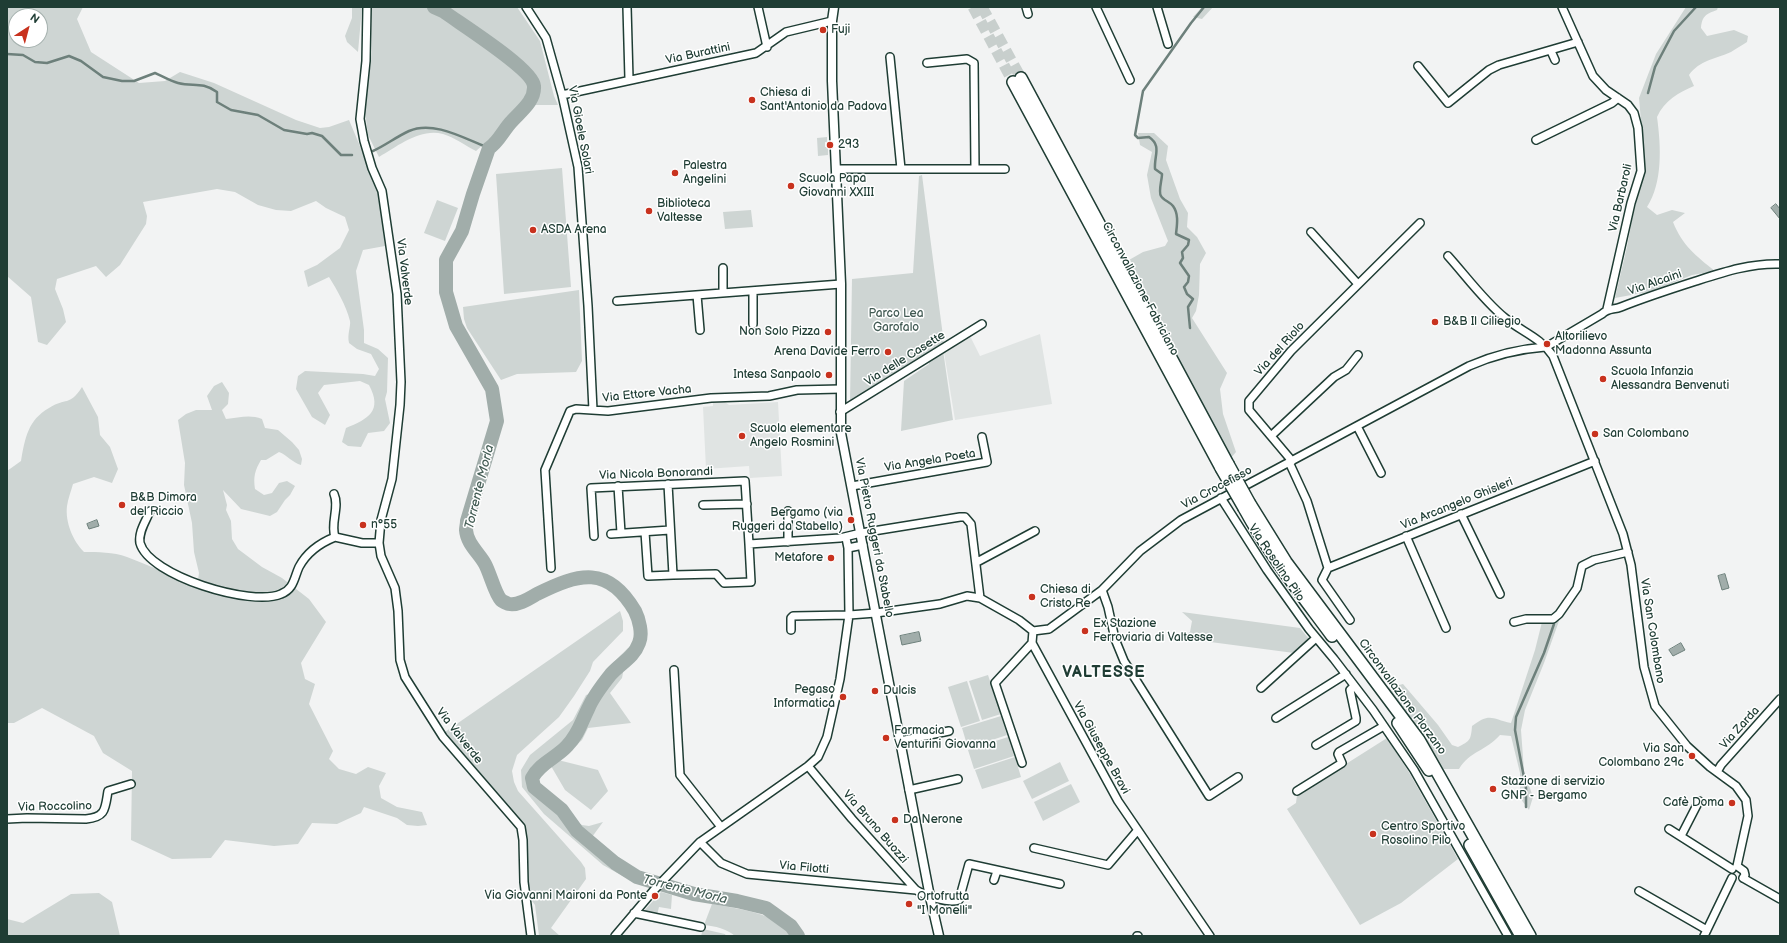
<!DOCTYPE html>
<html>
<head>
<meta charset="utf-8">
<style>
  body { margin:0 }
  #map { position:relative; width:1787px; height:943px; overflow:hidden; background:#f2f3f3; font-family:"Balsamiq Sans",sans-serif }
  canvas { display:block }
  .frame { position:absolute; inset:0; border:8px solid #1f3d34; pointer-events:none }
  .north { position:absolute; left:8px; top:8px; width:40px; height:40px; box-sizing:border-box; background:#fff; border:1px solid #a5b1ae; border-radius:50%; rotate:36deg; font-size:11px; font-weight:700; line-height:16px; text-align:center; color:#1f3d34 }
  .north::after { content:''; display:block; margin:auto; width:14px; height:18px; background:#c8321e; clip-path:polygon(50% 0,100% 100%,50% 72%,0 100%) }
</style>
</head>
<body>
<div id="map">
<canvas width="1787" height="943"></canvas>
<div class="frame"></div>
<div class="north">N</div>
</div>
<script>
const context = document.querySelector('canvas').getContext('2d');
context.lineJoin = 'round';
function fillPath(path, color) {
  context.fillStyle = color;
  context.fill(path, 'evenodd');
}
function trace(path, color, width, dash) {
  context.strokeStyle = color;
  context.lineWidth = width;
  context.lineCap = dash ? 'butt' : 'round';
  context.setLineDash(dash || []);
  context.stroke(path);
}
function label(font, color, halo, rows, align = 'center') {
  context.font = font + ' "Balsamiq Sans",sans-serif';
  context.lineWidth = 3;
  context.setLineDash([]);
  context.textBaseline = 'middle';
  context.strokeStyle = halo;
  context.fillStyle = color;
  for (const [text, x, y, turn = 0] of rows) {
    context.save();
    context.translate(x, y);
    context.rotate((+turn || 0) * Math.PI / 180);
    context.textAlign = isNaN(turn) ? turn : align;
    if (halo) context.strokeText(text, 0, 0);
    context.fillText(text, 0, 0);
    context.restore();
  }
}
const built = new Path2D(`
  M1040 334 1052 404 955 420 944 352 970 336 980 356Z
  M713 402H725L729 405 778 402 782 476 750 478 749 466 706 469 703 407 713 406Z`);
const green = new Path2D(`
  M7 7H83L77 19 91 52 139 83 165 81 180 72 214 83 296 120 320 128 329 127 349 120 378 189 385 246 363 250 356 271 364 330V343L378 349 388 358 387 392 385 399 390 423 384 431 368 433 361 447 348 446 342 442 346 428C368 419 383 411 369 385L360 381 324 385 318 393 330 415 325 425 312 417 296 389 298 376 305 371 363 374 375 376 379 369 371 354 357 349 349 343C347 334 351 326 350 321 346 305 337 290 329 277L308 287 304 271 317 265 340 248 349 230 345 217 326 208 316 201 291 211 276 210 258 205 235 192 217 189 143 202 147 216 146 224 120 265 106 277 96 266 57 279 55 289 63 309 66 322 47 345 38 342 31 297 7 276ZM16 16H40V40H16Z
  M352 7H362L358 52 347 42 345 36 352 18Z
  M371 7H427L443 14 525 73 532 85 530 96 501 129 476 151C466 146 454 137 443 134 420 128 398 146 379 157L368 135 365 111 372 52Z
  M430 7H517L540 41 554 96 558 105H532L527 102C535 90 533 85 526 73L443 13Z
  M1202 7H1213L1202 19 1193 17Z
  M1686 7H1718L1717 10C1706 14 1702 16 1701 28L1707 36 1734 30 1748 36 1747 42C1742 45 1736 49 1731 52 1715 59 1700 60 1689 75L1694 86C1679 92 1664 101 1657 117 1661 146 1663 182 1647 207L1657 215 1672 210 1685 213 1673 222C1682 245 1696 256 1715 271L1692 275 1653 291 1615 298 1627 247 1632 220 1645 167 1639 98 1656 54Z
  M1138 133H1154L1168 146 1166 160 1180 199 1188 213 1187 227 1197 237 1206 253 1200 264 1199 295 1196 311 1192 318 1227 373 1220 389 1223 414 1236 452 1230 459 1129 260 1143 252 1165 246 1168 241 1151 198 1147 175 1152 152 1140 145Z
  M827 137V142H825V147H828V155L818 156 817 138Z
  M562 168 571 287 504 294 496 174Z
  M922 175 944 344 850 403 852 279 913 273 919 176Z
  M437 200 458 208 445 241 424 233Z
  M751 210 753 227 725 229 723 212Z
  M579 290 582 361 576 372 517 374 501 380 467 328 464 319 463 307Z
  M943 350 953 420 901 431 904 381 929 364 928 359Z
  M222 382 229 393 228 404 222 410 226 419C239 418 249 414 262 419L265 428 278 430 292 442 299 450 302 459 301 465C293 463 287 455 279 452L266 460H261C255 470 253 477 255 489L264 495 272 493 279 483 287 481 295 486 290 495 285 500 277 512 270 516 241 509 223 490 227 505 226 510 231 521 232 539 238 549 262 567 282 578 309 599 326 622 301 663 305 679 315 684 309 704 333 751 329 759 339 769 356 774 368 767 386 773 379 786 381 798 397 807 422 812 427 825 418 826 407 825 397 818 364 807 361 813 337 824 312 823 298 844 274 846 225 840 211 858 172 859 131 840 132 771 103 753 94 736 42 708 14 723H7V471L21 461C25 438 28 420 49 408 66 397 69 407 82 387L98 417 100 435 110 447 118 469 112 483 94 477 73 484C71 491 68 499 67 506 65 522 73 541 84 552 98 552 113 552 127 557 151 566 172 577 198 580L199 573 194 552 192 523 184 485 185 463 178 420 186 414 196 410H212L207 396 214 386Z
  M620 611 623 621V631L593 662 590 671 574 696 559 717 517 755 512 771 514 782 518 791 581 862 585 868 586 879 551 928 560 936H539L535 905 527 894 528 841 523 825 510 808 445 732Z
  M1182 612 1300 628 1309 639 1294 653 1180 638 1190 632 1192 621Z
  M1559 621 1544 663 1525 710 1521 730 1524 771 1533 797 1529 810 1520 798V773L1511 736 1500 735C1486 751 1470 751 1459 769H1441L1388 688 1403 684 1438 725 1452 745 1458 747C1470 741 1471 740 1472 726 1490 712 1492 719 1511 723L1535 650 1542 622Z
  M628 648 622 678 610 693 631 723 588 728 582 740 570 751 545 759 534 769 529 777V782L530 785 536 792 549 797 560 805 569 817 582 825 589 826 603 822 592 837 621 864 630 867 626 878 603 865 544 814 522 787 521 770 530 755 573 720 586 695 593 693C600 673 614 662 628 648Z
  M988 675 1001 714 982 720 969 681Z
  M967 681 980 721 961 727 948 687Z
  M1001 716 1007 735 968 748 962 728Z
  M1008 737 1014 756 974 769 968 750Z
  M1387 738 1410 774 1458 859 1401 903 1360 925 1287 809 1296 803 1297 795Z
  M1015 757 1021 777 982 789 975 770Z
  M558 760 598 770 608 791 591 810 565 790 551 766Z
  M1060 762 1069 781 1032 799 1023 781Z
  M1071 784 1080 802 1043 821 1034 802Z
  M661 892 672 895 671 909 659 907 657 915 644 911Z
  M99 893 112 902 120 936H7V919L23 923 71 894Z
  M712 904C741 910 773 911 793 936H735C727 929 715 926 704 925Z
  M703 929 725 934 726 936H701Z`);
const water = new Path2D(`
  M1776 204 1780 209V219L1771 208Z
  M97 520 99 526 89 529 87 524Z
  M1725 574 1729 588 1722 590 1718 576Z
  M919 632 921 641 902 645 900 636Z
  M1681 643 1685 650 1673 656 1669 650Z`);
const stream = new Path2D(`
  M7 54 23 55 35 62 47 63 69 56 81 61 103 77 122 81H134L155 73C162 76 170 81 178 83 194 87 201 81 217 92V102L231 110 258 115 284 130 307 134 312 133 322 136 341 155H352
  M1648 93 1655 67 1674 31 1696 7
  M373 151C386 145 396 137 409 131 434 120 465 139 489 148
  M1190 328 1188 307 1193 299 1187 294 1184 287 1188 282 1189 276 1180 263 1183 258 1182 252 1188 245 1189 240 1176 234C1177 225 1179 214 1173 206 1170 202 1163 200 1161 196 1158 192 1162 180 1162 174L1155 169C1154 155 1162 146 1149 137L1138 138 1135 135 1143 91 1191 23 1204 7
  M1526 807V788L1515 730 1516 717 1544 653 1554 624`);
const river = new Path2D(`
  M434 7 443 11C459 23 533 69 534 86 535 101 521 111 512 121 504 129 498 143 489 148L473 194 462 231 446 260V292L456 326 492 389 497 421 467 521C467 524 466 528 466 530 467 544 479 553 485 564 490 573 495 594 501 600 502 601 508 604 509 604 518 606 530 598 537 594 579 573 608 565 635 611 639 619 643 634 639 643 634 657 621 663 611 674 603 684 593 697 588 709 581 723 578 735 567 746 556 758 540 763 532 778L534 787 562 810 577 831 615 863 637 877 694 894 737 901 766 908 791 926 798 936`);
const trunkTunnel = new Path2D(`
  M973 7 1013 82
  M982 7 1021 78`);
const minor = new Path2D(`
  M367 7 366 61 360 119 364 141 372 168 382 191 397 294 401 382 400 405 392 479 381 520 379 543 381 556 395 588 398 611 400 660 405 677 443 737 521 827 523 840 524 882 531 936
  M526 7 546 38 562 95 578 167 588 306 593 410
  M627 7 629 79
  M758 7 767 47
  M1026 7 1028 14
  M1096 7 1130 80
  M1157 7 1168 44
  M1562 7 1593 76 1606 90 1628 105 1634 113 1638 128 1641 171 1631 203 1607 309
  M1551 51 1555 60
  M890 57 901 169
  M1418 66 1448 103 1489 70 1499 65 1578 42
  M562 95 756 53 786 32 832 21
  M1536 140 1612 103 1618 98
  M836 169H975L974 63 967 59 927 63
  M975 169H1005
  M1311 232 1357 283
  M1448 256C1466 276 1484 301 1505 318 1522 332 1540 337 1553 356L1623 534 1631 565 1644 667 1655 706 1687 746 1710 767 1736 786 1746 800 1748 816 1737 866
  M723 268V293
  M753 291V324
  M697 295 700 330
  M617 301 841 284
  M1546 347 1602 314C1608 308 1613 310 1621 307 1646 297 1671 289 1696 281 1724 272 1751 263 1780 264
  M840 412 982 324
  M1357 426 1381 473
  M1271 436 1334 377 1346 370 1358 355
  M1292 461 1249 410V401L1291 351 1420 223
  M1289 462 1307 501 1328 568
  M618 486 621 533
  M852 486 987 462 982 437
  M334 494C340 507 330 523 335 537L362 543H379
  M1221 498 1267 570 1309 629 1334 659 1373 710 1414 770 1508 936
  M703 505 747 504
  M150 511C146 521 138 532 140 543 149 576 252 607 281 594 294 589 294 578 299 567 307 552 320 543 335 537
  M788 511V542
  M1461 514 1500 594
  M645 532 648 576 673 575 668 484
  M611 534 670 530
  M594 536 591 488 745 481 749 544 840 538 861 533 960 517H965L971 524 980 598
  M1406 536 1446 628
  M848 548 863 545
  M977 562 1035 531
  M551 568 545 470 570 411 576 409 608 411 711 398 769 396 797 390 841 389
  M673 575 716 574 724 583 751 582 749 544
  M1102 590 1108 607 1115 639 1124 661 1209 796 1238 777
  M1350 620 1322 580 1328 568 1595 461
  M1514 622 1526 619H1553L1559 614 1577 588 1582 566 1594 560 1628 552
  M791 630V618L793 616 849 615 876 613 940 604 967 596 980 598 1019 620 1033 631 1049 629 1102 590 1140 551 1181 520 1469 366C1494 355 1518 349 1545 347
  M1033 631 1032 643 1118 801 1210 936
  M674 670 680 775 721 827
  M1261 688 1316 638
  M1276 718 1346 674
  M900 741 949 731
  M1316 745 1356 721V718L1350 690 1354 686
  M1022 763 995 683 1032 643
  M808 766 852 819 916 890C926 896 948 904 959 900L969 864 1060 884
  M1717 772 1721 765 1780 699
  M909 790 958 779
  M1297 791 1342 763 1338 754 1339 752 1384 726
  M7 819 27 818 86 819C106 817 105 809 108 791L131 784
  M1669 829 1732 869
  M1681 836 1699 801
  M700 842 721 863 747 874 916 890
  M1034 848 1108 865 1137 831
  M1737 866 1744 871 1745 875 1743 878
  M1743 878 1780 899
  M994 880 997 871
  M1639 891 1707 930
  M634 913 701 927
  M615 936 654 890 700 842 808 766 818 757 827 737 840 679 849 615 848 548 846 538
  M1137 936H1138
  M1704 936 1732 878`);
const tertiary = new Path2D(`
  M834 7 832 21V81L841 284V433L930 897 939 936`);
const trunk = new Path2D(`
  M1021 78 1228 464
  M1013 82 1221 468
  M1250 504 1286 562 1419 740 1530 936
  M1244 508C1269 554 1301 594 1332 636
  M1398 723 1429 770
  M1470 845 1521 936`);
const trunkBridge = new Path2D(`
  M1228 464 1250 504
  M1221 468 1244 508`);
const markers = [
  [823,30,4,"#c8321e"],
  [752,100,4,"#c8321e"],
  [830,145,4,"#c8321e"],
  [675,173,4,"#c8321e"],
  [791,186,4,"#c8321e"],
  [649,211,4,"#c8321e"],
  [533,230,4,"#c8321e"],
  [1435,322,4,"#c8321e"],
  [828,332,4,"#c8321e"],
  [1547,344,4,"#c8321e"],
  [888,352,4,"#c8321e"],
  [829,375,4,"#c8321e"],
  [1603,379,4,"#c8321e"],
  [1595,434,4,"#c8321e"],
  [742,436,4,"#c8321e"],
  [122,505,4,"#c8321e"],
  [851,520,4,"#c8321e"],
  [363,525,4,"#c8321e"],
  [831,558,4,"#c8321e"],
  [1032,597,4,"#c8321e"],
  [1085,631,4,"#c8321e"],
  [875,691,4,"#c8321e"],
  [843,697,4,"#c8321e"],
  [886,738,4,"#c8321e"],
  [1692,756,4,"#c8321e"],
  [1493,789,4,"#c8321e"],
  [1732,803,4,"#c8321e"],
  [895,820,4,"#c8321e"],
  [1373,834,4,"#c8321e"],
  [655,896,4,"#c8321e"],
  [909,904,4,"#c8321e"]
];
const poiNames = [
  ["Fuji",831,30],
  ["Chiesa di",760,93],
  ["Sant'Antonio da Padova",760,107],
  ["293",838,145],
  ["Palestra",683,166],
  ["Angelini",683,180],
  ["Scuola Papa",799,179],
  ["Giovanni XXIII",799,193],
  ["Biblioteca",657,204],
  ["Valtesse",657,218],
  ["ASDA Arena",541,230],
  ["B&B Il Ciliegio",1443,322],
  ["Non Solo Pizza",820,332,"right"],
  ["Altorilievo",1555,337],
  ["Madonna Assunta",1555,351],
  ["Arena Davide Ferro",880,352,"right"],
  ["Scuola Infanzia",1611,372],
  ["Alessandra Benvenuti",1611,386],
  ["Intesa Sanpaolo",821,375,"right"],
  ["Scuola elementare",750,429],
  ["Angelo Rosmini",750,443],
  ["San Colombano",1603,434],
  ["B&B Dimora",130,498],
  ["del Riccio",130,512],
  ["Bergamo (via",843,513,"right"],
  ["Ruggeri da Stabello)",843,527,"right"],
  ["n°55",371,525],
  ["Metafore",823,558,"right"],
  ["Chiesa di",1040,590],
  ["Cristo Re",1040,604],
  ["Ex Stazione",1093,624],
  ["Ferroviaria di Valtesse",1093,638],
  ["Pegaso",835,690,"right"],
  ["Informatica",835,704,"right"],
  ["Dulcis",883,691],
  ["Farmacia",894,731],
  ["Venturini Giovanna",894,745],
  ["Via San",1684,749,"right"],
  ["Colombano 29c",1684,763,"right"],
  ["Stazione di servizio",1501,782],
  ["GNP - Bergamo",1501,796],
  ["Cafè Doma",1724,803,"right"],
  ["Da Nerone",903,820],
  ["Centro Sportivo",1381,827],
  ["Rosolino Pilo",1381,841],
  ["Via Giovanni Maironi da Ponte",647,896,"right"],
  ["Ortofrutta",917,897],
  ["\"I Monelli\"",917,911]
];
const streetNames = [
  ["Via Burattini",698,54,-12],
  ["Via Gioele Solari",580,130,79],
  ["Via Barbaroli",1621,198,-77],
  ["Via Valverde",404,272,83],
  ["Via Alcaini",1655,283,-19],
  ["Circonvallazione Fabriciano",1140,289,62],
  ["Via del Riolo",1280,349,-48],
  ["Via delle Casette",905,359,-32],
  ["Via Ettore Vacha",647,394,-6],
  ["Via Angela Poeta",930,461,-9],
  ["Via Nicola Bonorandi",656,474,-2],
  ["Via Crocefisso",1217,488,-28],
  ["Via Arcangelo Ghisleri",1457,504,-22],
  ["Via Pietro Ruggeri da Stabello",874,538,79],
  ["Via Rosolino Pilo",1276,563,56],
  ["Via San Colombano",1652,631,81],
  ["Circonvallazione Plorzano",1402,697,54],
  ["Via Zarda",1740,728,-48],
  ["Via Valverde",459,736,52],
  ["Via Giuseppe Bravi",1101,748,61],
  ["Via Roccolino",55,807,-1],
  ["Via Bruno Buozzi",875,827,49],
  ["Via Filotti",804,868,5]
];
const parkNames = [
  ["Parco Lea",896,314],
  ["Garofalo",896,328]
];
const waterNames = [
  ["Torrente Morla",480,487,-76],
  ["Torrente Morla",685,890,14]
];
const districtNames = [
  ["VALTESSE",1104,673]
];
fillPath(built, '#e0e4e3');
fillPath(green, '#ced5d3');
fillPath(water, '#a1adaa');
trace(water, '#6d807b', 1);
trace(stream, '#6d807b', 2.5);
trace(river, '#a1adaa', 14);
trace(trunkTunnel, '#c8cfcd', 11, [11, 5.5]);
trace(minor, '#1f3d34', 10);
trace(tertiary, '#1f3d34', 11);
trace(trunk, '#1f3d34', 14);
trace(minor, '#fff', 7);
trace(tertiary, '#fff', 8);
trace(trunk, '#fff', 11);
trace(trunkBridge, '#1f3d34', 14, []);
trace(trunkBridge, '#fff', 11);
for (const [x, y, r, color] of markers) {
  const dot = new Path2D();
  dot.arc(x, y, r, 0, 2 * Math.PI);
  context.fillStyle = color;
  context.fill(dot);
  trace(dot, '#fff', 1.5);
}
label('12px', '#1f3d34', '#fff', poiNames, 'left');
label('12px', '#1f3d34', '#fff', streetNames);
label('12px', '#425b54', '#fff', parkNames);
label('italic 13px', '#465f57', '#fff', waterNames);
context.letterSpacing = '1px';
label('bold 16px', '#1f3d34', '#fff', districtNames);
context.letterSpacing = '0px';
</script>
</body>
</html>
